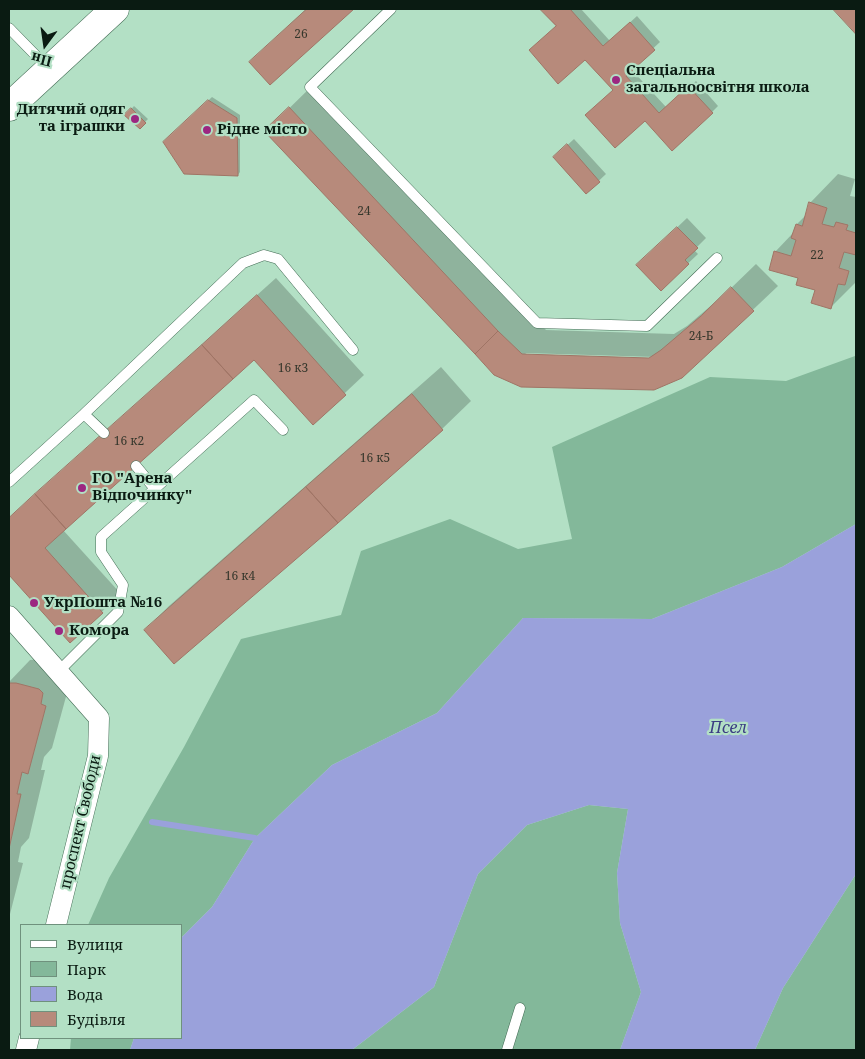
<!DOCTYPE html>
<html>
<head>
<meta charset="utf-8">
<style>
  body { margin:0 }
  #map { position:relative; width:865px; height:1059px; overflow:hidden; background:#b3e0c5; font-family:"Noto Serif",serif }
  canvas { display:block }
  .frame { position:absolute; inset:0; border:10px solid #0a1b12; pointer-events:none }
  .legend { position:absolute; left:20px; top:924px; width:162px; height:115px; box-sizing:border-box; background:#b3e0c5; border:1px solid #6f917d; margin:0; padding:6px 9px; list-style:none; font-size:15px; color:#0a1b12 }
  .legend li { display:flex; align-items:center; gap:10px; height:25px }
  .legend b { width:25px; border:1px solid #6f917d }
  .north { position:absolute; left:20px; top:20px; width:50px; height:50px; -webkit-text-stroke:4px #b3e0c5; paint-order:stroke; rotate:194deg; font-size:14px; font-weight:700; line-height:20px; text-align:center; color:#0a1b12 }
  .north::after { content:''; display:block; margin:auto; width:18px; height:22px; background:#0a1b12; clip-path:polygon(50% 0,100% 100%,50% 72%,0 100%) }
</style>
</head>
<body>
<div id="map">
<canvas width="865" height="1059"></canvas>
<div class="frame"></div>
<ul class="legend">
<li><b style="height:6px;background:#fff"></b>Вулиця</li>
<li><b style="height:14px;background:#83b89a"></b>Парк</li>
<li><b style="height:14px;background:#9aa1db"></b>Вода</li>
<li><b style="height:14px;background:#b78a7b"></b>Будівля</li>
</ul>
<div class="north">Пн</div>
</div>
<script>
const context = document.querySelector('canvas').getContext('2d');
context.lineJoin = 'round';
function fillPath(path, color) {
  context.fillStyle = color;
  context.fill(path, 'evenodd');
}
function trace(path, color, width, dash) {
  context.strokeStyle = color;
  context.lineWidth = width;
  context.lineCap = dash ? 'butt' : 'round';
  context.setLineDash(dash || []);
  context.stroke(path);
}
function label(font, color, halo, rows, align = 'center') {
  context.font = font + ' "Noto Serif",serif';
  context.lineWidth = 4.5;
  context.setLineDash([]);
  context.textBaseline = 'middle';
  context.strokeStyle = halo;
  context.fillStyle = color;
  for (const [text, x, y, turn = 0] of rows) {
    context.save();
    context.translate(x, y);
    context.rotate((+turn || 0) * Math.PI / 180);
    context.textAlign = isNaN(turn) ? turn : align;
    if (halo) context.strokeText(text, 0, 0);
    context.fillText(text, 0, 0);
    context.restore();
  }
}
const green = new Path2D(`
  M855 356 856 357V524L782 567 652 619 523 618 437 713 332 765 255 838 212 907 181 938V925H88L109 878 184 747 241 639 341 615 361 551 450 519 518 549 572 539 552 447 710 377 786 381Z
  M589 805 628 809 617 873 620 923 641 992 620 1050H352L434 987 478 874 527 825Z
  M856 874V1050H755L783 988Z
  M71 1038H134L130 1050H70Z`);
const water = new Path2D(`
  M856 524V874L783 988 755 1050H620L641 992 620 923 617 873 628 809 589 805 527 825 478 874 434 987 352 1050H130L134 1038H181V938L212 907 255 838 332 765 437 713 523 618 652 619 782 567Z`);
const shadow = new Path2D(`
  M306 9H352L270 83 250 62Z
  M542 9H581L610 41 637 16 660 42 631 69 666 107 696 81 718 106 712 112 645 119 614 90Z
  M314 84 492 275 546 330 674 334 687 326 727 292 756 264 778 286 682 377 521 386 266 131ZM525 353 655 357V359L528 355Z
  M212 97 240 115V172L238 175 165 142Z
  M134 106 148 119 140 127 126 115Z
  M574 139 606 174 586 193 561 151Z
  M838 174 855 179 850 196 856 197V282L831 307 816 289 800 278 775 252 794 232 797 224 806 215 810 203Z
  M687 218 706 238 694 250 698 254 661 289 648 255Z
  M276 278 364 375 313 423 254 358 63 530 121 594 70 641 9 573V518Z
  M441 367 471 401 442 429 337 522 145 630 169 606Z
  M41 659 70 682 52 748 44 757 41 770H45L29 838 21 847 18 862 23 863 9 918V682L30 660Z`);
const stream = new Path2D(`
  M152 822 255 838`);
const building = new Path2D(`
  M307 9H354L270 85 249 62Z
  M540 9H570L603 46 630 22 655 50 626 76 659 113 688 86 713 113 672 151 645 121 615 148 585 115 613 90 585 60 558 84 529 50 556 26Z
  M833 9H856V34Z
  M208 100 237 118 238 176 184 174 163 142Z
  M289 107 498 331 475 354 264 131Z
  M131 108 146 123 140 129 124 115Z
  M567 144 600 182 586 194 553 157Z
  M809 202 827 208 822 224 834 227 836 222 848 225 846 230 856 233V255L844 252 839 268 849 271 845 285 838 284 831 309 811 303 815 290 796 285 798 278 769 270 774 251 791 256 796 240 791 238 796 224 802 226Z
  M677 227 698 248 685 260 689 264 661 291 636 265Z
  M731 287 754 311 682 378 654 390 521 387 494 375 475 354 498 331 522 354 649 358 661 350 701 316Z
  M257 295 346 395 313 425 254 360 233 379 202 345Z
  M202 345 233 379 66 529 35 494Z
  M412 394 443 430 338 523 306 487Z
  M306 487 338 523 174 664 144 630Z
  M35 494 66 529 45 548 103 613 70 643 9 575V518Z
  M9 683H16L39 689 43 693 41 704 46 706 28 774 22 772 17 794H21L9 849Z`);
const service = new Path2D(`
  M391 9 310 87 537 323 647 326 717 258
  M9 28 49 69
  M84 414 104 433
  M136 466 155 489
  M9 482 84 414 243 263 264 255 278 259 353 350
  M58 672 118 612 123 585 101 552V537L254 400 283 430
  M507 1050 520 1008`);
const minor = new Path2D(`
  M9 616 99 718 98 756 56 925
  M26 1050 29 1038`);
const primary = new Path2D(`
  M9 107 115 9`);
const markers = [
  [616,80,5,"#9c2781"],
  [135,119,5,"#9c2781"],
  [207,130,5,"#9c2781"],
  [82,488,5,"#9c2781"],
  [34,603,5,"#9c2781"],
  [59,631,5,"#9c2781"]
];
const numberNames = [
  ["26",301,35],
  ["24",364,212],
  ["22",817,256],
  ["24-Б",701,337],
  ["16 к3",293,369],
  ["16 к2",129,442],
  ["16 к5",375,459],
  ["16 к4",240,577]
];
const poiNames = [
  ["Спеціальна",626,71],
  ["загальноосвітня школа",626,88],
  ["Дитячий одяг",125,110,"right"],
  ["та іграшки",125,127,"right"],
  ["Рідне місто",217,130],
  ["ГО \"Арена",92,479],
  ["Відпочинку\"",92,496],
  ["УкрПошта №16",44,603],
  ["Комора",69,631]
];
const streetNames = [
  ["проспект Свободи",81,822,-77]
];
const waterNames = [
  ["Псел",728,728]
];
fillPath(green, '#83b89a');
fillPath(water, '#9aa1db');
fillPath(shadow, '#0003');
trace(stream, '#9aa1db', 6);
fillPath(building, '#b78a7b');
trace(building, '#9f7465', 1);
trace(service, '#436c55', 11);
trace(minor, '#436c55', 21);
trace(primary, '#436c55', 29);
trace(service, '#fff', 10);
trace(minor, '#fff', 20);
trace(primary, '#fff', 28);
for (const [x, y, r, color] of markers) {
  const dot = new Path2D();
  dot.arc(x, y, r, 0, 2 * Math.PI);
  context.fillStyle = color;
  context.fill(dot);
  trace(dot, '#b3e0c5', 2);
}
label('12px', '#35372c', null, numberNames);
label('bold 15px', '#0a1b12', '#b3e0c5', poiNames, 'left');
label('15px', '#0a1b12', '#b3e0c5', streetNames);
label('italic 16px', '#3b3d83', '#b3e0c5', waterNames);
</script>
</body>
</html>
